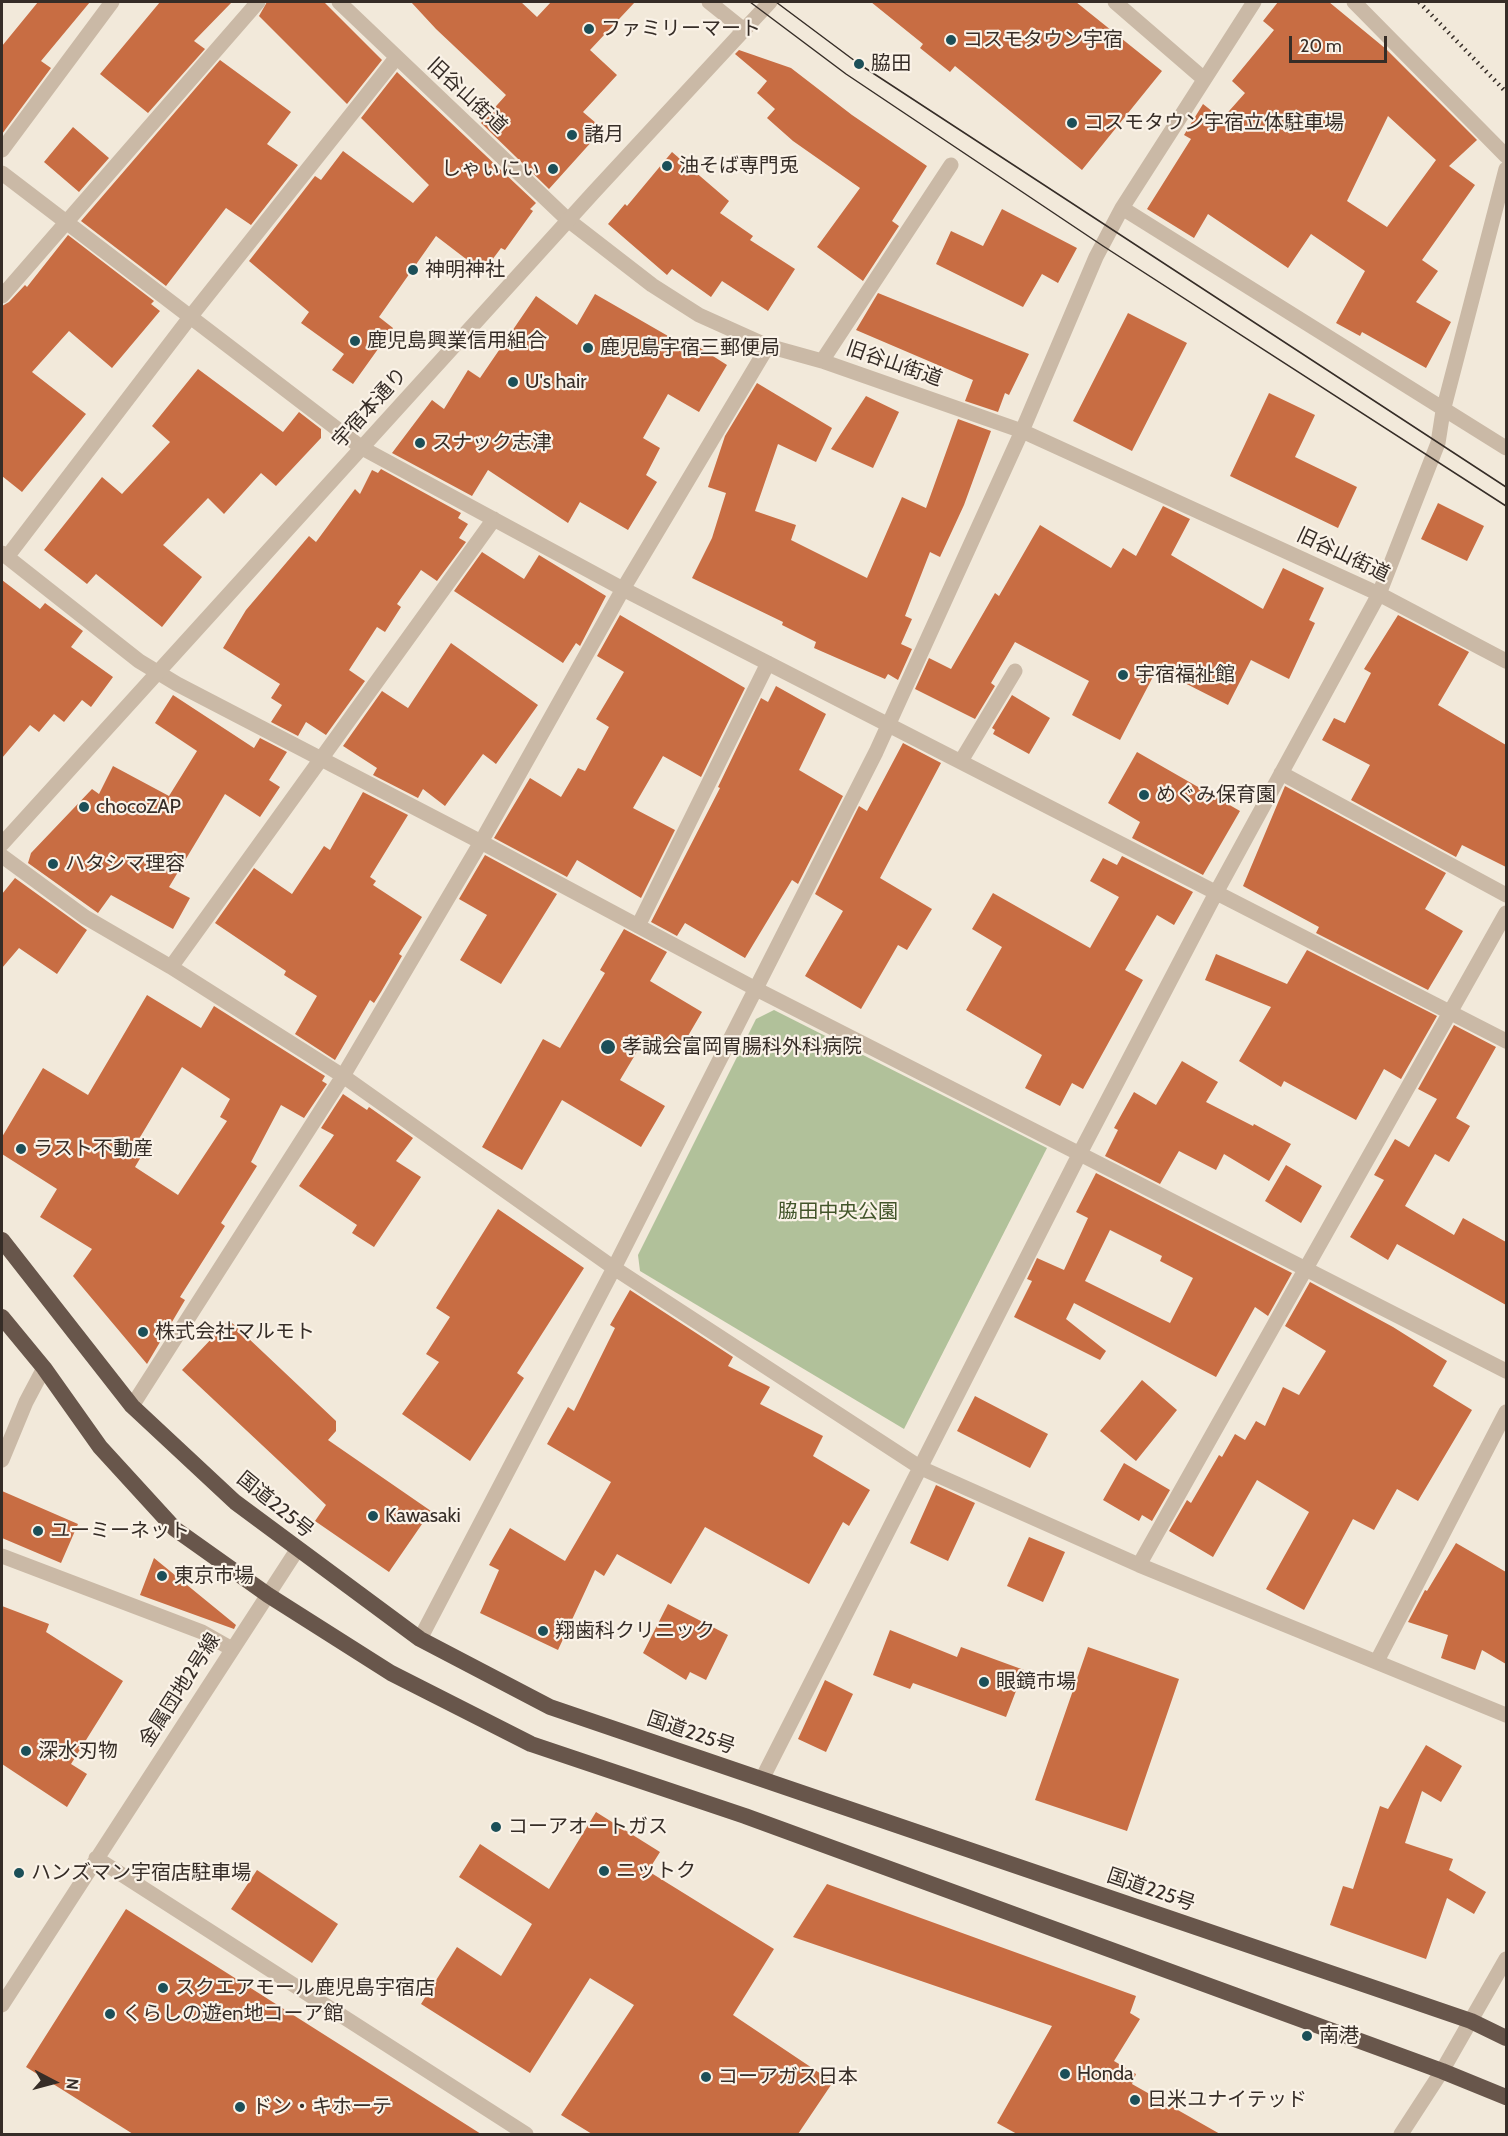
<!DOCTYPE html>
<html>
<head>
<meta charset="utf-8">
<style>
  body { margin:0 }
  #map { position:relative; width:1508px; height:2136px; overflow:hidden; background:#f2e9da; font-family:Cabin,sans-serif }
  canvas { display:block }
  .frame { position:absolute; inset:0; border:3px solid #362d27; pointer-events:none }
  .north { position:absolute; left:24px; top:2052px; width:60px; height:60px; -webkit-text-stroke:4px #faf2e7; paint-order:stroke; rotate:96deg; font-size:16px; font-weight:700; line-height:24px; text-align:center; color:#362d27 }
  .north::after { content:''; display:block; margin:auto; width:21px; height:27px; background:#362d27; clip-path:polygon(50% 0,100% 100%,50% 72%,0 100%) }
  .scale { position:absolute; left:1289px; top:36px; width:98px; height:27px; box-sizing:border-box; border:3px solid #362d27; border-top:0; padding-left:8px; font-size:18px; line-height:21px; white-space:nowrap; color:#362d27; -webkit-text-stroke:4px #faf2e7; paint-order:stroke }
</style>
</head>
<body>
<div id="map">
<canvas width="1508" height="2136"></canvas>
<div class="frame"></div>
<div class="north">N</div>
<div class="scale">20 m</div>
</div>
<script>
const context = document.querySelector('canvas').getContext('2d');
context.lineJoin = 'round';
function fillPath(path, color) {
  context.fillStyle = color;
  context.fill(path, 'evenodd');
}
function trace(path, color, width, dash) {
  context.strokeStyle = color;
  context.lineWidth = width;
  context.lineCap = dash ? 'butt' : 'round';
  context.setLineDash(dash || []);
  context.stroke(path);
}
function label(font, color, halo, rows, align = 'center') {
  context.font = font + ' Cabin,"Noto Sans JP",sans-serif';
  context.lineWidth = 4.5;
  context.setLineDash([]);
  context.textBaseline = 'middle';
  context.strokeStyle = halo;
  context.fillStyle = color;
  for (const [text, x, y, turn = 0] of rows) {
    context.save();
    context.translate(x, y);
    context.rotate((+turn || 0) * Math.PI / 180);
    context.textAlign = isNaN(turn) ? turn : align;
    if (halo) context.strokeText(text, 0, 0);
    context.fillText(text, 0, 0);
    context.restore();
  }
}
const green = new Path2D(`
  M774 1010 1047 1148 904 1429 640 1271 638 1255 756 1019Z`);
const building = new Path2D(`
  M38 2H90L41 61 51 68 2 134V46Z
  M160 2H232L194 41 205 49 148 113 100 74Z
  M267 2H324L382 60 347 104 259 16Z
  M411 2H521L537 17 551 2H635L590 50 617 75 583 112 603 129 549 189 481 123 506 95 436 29Z
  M871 2H1076L1162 71 1082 170 955 66 950 72 920 48 923 44Z
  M1278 2H1329L1386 49 1477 140 1449 166 1475 185 1422 260 1438 271 1416 302 1451 322 1426 368 1362 332 1360 336 1336 323 1365 271 1311 234 1288 268 1208 214 1194 238 1147 209 1191 139 1184 135 1203 104 1222 119 1245 93 1232 81 1274 30 1263 21ZM1388 116 1436 160 1387 227 1347 201Z
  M739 50 791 68 852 115 927 166 892 221 899 226 863 281 817 247 860 188 793 141 767 118 775 109 757 93 767 81 735 54Z
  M220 60 291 112 267 144 298 165 251 225 226 208 166 286 81 221Z
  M397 72 536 203 530 209 533 211 505 250 501 248 483 272 436 236 379 317 393 328 353 384 332 370 344 354 301 323 309 312 249 261 315 176 321 180 343 151 413 203 429 185 361 118Z
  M73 127 109 158 79 192 44 162Z
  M672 152 729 201 720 213 753 236 750 240 795 269 768 311 722 281 711 297 672 269 667 275 608 224 625 204 627 206Z
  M1002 209 1077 248 1058 283 1042 274 1023 307 936 264 951 231 983 246Z
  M68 235 154 301 151 304 160 311 112 368 69 331 32 372 86 414 22 492 2 476V306L9 302 25 285 27 287Z
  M878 293 1029 354 1009 395 1005 393 998 412 965 401 973 380 856 330Z
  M595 294 675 340 686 339 727 365 699 412 668 394 643 438 660 448 646 475 657 482 628 530 580 502 568 523 488 470 472 496 392 453 432 400 444 409 468 370 480 378 536 296 577 325Z
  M1128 313 1187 343 1132 451 1073 421Z
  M198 369 283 432 299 412 321 429V438L276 486 261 473 224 514 208 498 163 545 202 577 162 627 96 574 87 584 44 550 102 477 122 494 170 442 152 426Z
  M757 383 832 428 816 462 778 444 755 511 796 525 791 540 867 578 902 497 926 508 958 419 991 431 964 505 940 557 930 552 905 616 912 619 901 644 912 649 898 680 888 674 885 679 814 648 816 642 782 625 783 622 692 578 712 538 726 493 708 487 725 436Z
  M1269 393 1315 415 1295 457 1357 487 1338 528 1230 476Z
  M866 396 899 412 873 468 831 449Z
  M381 469 461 513 458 518 468 524 459 538 466 542 437 581 421 570 397 604 401 607 385 632 377 627 349 670 365 681 326 735 306 722 298 736 271 722 282 705 271 698 280 684 223 648 246 610 309 536 316 542 355 489 360 494 372 470 378 473Z
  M1438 503 1484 526 1467 561 1421 539Z
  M1163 506 1190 519 1171 555 1263 609 1283 568 1324 588 1309 620 1315 623 1289 679 1251 660 1228 705 1157 669 1120 740 1072 715 1089 681 1015 642 991 683 995 686 975 719 915 689 929 658 951 669 995 593 999 596 1040 525 1111 568 1123 548 1136 556Z
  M482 552 524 579 539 555 606 596 580 646 576 643 563 663 454 591Z
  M2 580 40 609 45 603 83 631 71 647 113 677 91 707 82 700 64 722 54 714 39 732 30 725 2 758Z
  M620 615 745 688 701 777 663 756 633 808 675 830 641 898 577 860 567 877 494 838 530 778 561 797 578 768 585 771 609 727 596 719 624 672 597 656Z
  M1398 615 1469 652 1438 705 1506 745V867L1462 845 1456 857 1351 800 1370 765 1322 740 1334 718 1345 723 1371 673 1364 669Z
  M451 643 538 705 496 764 483 754 445 806 423 789 418 798 373 775 377 768 343 746 382 691 408 708Z
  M776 686 826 714 799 770 843 796 798 884 792 880 745 958 685 923 677 936 651 922 720 788 718 787 761 698 768 702Z
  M173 695 254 748 260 738 287 752 269 780 280 787 260 817 225 794 169 887 190 898 173 929 111 895 98 913 28 863 31 853 92 789 99 794 113 766 169 796 197 751 155 723Z
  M1012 695 1050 718 1029 754 993 734 995 730 992 728Z
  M903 743 941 763 880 878 932 909 907 950 898 945 861 1009 805 976 843 911 815 894 859 806 867 811Z
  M1137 752 1240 811 1203 875 1132 838 1140 822 1108 803Z
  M1285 786 1446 873 1425 909 1463 931 1428 990 1316 933 1319 927 1243 886Z
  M363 792 408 815 370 877 376 881 373 885 422 917 399 954 402 956 381 992 374 1003 370 1000 335 1060 295 1034 317 996 284 975 286 971 215 923 254 868 292 894 324 846 330 850Z
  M485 855 557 894 501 984 460 960 487 915 459 899Z
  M1122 856 1193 892 1174 925 1157 915 1125 970 1143 980 1083 1089 1072 1083 1060 1106 1025 1088 1042 1055 966 1010 1002 947 972 929 993 893 1090 948 1119 897 1090 881 1103 858 1117 865Z
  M15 878 87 930 57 974 19 948 2 968V894Z
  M624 929 667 952 650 981 702 1012 678 1053 647 1035 620 1080 665 1106 641 1147 562 1100 522 1170 482 1147 543 1039 560 1048 605 973 600 970Z
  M1307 950 1437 1016 1401 1079 1384 1069 1356 1120 1284 1081 1281 1087 1239 1061 1271 1007 1205 980 1216 954 1287 984Z
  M147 995 201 1028 214 1006 325 1076 322 1081 327 1084 304 1118 281 1105 251 1162 257 1166 221 1223 225 1226 180 1297 185 1300 147 1364 73 1276 92 1249 40 1217 57 1189 2 1154V1137L43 1068 88 1095ZM182 1067 230 1099 220 1117 227 1121 178 1195 135 1167 148 1145 139 1139Z
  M1454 1025 1496 1047 1456 1118 1470 1126 1449 1162 1435 1154 1405 1206 1454 1235 1463 1218 1506 1242V1305L1397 1244 1388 1260 1350 1237 1384 1180 1374 1175 1395 1139 1409 1147 1437 1099 1418 1089Z
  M1182 1061 1218 1082 1206 1102 1253 1126 1254 1124 1291 1144 1269 1181 1224 1154 1216 1170 1179 1151 1160 1184 1105 1156 1118 1130 1114 1128 1134 1092 1156 1105Z
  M343 1094 367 1110 369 1107 413 1138 396 1161 421 1177 374 1247 352 1233 357 1225 299 1186 334 1135 321 1128Z
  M1286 1165 1322 1186 1301 1223 1265 1201Z
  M1096 1173 1292 1273 1268 1316 1255 1307 1216 1377 1074 1303 1066 1319 1106 1351 1100 1360 1014 1317 1032 1281 1027 1279 1037 1258 1064 1270 1088 1218 1076 1212ZM1110 1230 1162 1256 1160 1261 1193 1278 1170 1323 1085 1281Z
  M498 1209 584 1268 517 1373 524 1378 470 1461 402 1414 439 1362 426 1354 450 1317 436 1308Z
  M1310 1282 1393 1327 1447 1361 1433 1386 1472 1410 1418 1501 1397 1489 1374 1530 1353 1519 1304 1610 1266 1589 1309 1512 1257 1480 1213 1557 1169 1531 1187 1500 1191 1503 1219 1455 1222 1457 1235 1434 1245 1440 1256 1421 1265 1426 1283 1387 1299 1395 1326 1351 1285 1326Z
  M630 1290 733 1357 728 1366 770 1387 760 1404 823 1436 813 1456 870 1490 849 1526 843 1522 809 1584 705 1527 671 1584 617 1554 604 1576 595 1570 558 1650 480 1613 499 1570 489 1565 510 1528 565 1561 611 1482 547 1444 568 1407 574 1411 615 1328 610 1325Z
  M229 1320 336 1421V1431L328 1440 431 1511 389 1572 315 1521 326 1505 182 1370Z
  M1142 1380 1177 1410 1136 1461 1100 1431Z
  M975 1396 1048 1434 1030 1468 957 1431Z
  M1124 1463 1170 1490 1152 1521 1142 1515 1139 1521 1103 1500Z
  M936 1485 975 1503 948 1561 910 1543Z
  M2 1491 78 1524 61 1563 2 1538Z
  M1029 1537 1065 1552 1043 1602 1007 1586Z
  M1456 1543 1506 1572V1664L1482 1650 1475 1670 1441 1658 1448 1635 1408 1622 1425 1590 1427 1591Z
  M154 1558 236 1625 234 1629 140 1595Z
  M668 1604 728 1635 706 1680 690 1672 686 1680 643 1653Z
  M2 1606 49 1624 46 1632 123 1681 71 1764 87 1774 67 1807 2 1764Z
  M890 1630 957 1657 961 1647 1024 1670 1006 1717 913 1683 910 1689 873 1675Z
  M1088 1647 1179 1679 1127 1831 1035 1800Z
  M825 1680 853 1694 826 1752 798 1739Z
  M1426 1745 1462 1766 1441 1802 1422 1791 1405 1843 1453 1859 1449 1870 1486 1892 1474 1914 1447 1898 1426 1959 1330 1925 1343 1886 1353 1889 1380 1806 1388 1809Z
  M596 1812 660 1852 648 1871 774 1949 733 2015 833 2082 798 2134H592L561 2115 634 2005 590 1978 530 2073 421 2004 457 1947 501 1976 532 1924 459 1877 480 1844 549 1889Z
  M257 1870 338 1924 312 1963 231 1909Z
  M827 1884 1136 1996 1130 2013 1140 2019 1114 2061 1136 2074 1132 2084 1220 2134H1017L997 2123 1052 2026 793 1937Z
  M126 1909 481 2134H133L26 2067Z`);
const minor = new Path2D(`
  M339 2 568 220 652 285 699 315 768 346 822 361 1022 431 1379 594 1506 661
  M709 2 744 30
  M1115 2 1204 79
  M1354 2 1506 156
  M2 150 112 2
  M2 173 362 448 623 589 1506 1041
  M1122 208 1506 448
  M2 296 258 2
  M822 361 951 165
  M2 553 139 661 177 684 481 842 756 989 1506 1371
  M7 557 191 316 396 58
  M961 761 1015 671
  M1281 773 1506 895
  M2 856 85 917 171 967 343 1076 614 1268 921 1468 1139 1565 1506 1715
  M638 926 768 663
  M171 967 494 519
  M132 1406 343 1076 481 842 623 589 768 346
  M2 1460 26 1402 44 1368
  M2 1556 202 1632 232 1649
  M1139 1565 1506 913
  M420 1639 614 1268 876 752 1022 431 1096 257 1122 208 1254 2
  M1377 1661 1506 1412
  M762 1779 1079 1155 1217 891 1379 594 1438 443 1443 411 1506 169`);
const tertiary = new Path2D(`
  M2 844 593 193 770 2
  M96 1858 526 2134
  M2 2005 297 1550
  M1401 2134 1442 2071 1506 1959`);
const trunk = new Path2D(`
  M2 1240 132 1406 235 1502 420 1639 550 1707 1395 1995 1471 2021 1506 2038
  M2 1317 44 1368 100 1447 175 1529 268 1595 391 1673 531 1744 745 1816 1442 2071 1506 2097`);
const tram = new Path2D(`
  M750 2 846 74 1103 246 1506 506
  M776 2 859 64 1506 487`);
const rail = new Path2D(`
  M1419 2 1506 92`);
const markers = [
  [589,29,6,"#1c4f58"],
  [951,40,6,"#1c4f58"],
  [859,64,6,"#1c4f58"],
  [1072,123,6,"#1c4f58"],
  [572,135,6,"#1c4f58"],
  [667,166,6,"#1c4f58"],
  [553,169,6,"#1c4f58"],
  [413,270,6,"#1c4f58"],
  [355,341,6,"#1c4f58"],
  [588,348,6,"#1c4f58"],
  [513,382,6,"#1c4f58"],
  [420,443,6,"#1c4f58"],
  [1123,675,6,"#1c4f58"],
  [1144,795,6,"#1c4f58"],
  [84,807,6,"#1c4f58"],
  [53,864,6,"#1c4f58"],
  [608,1047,8,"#1c4f58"],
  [21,1149,6,"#1c4f58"],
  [143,1332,6,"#1c4f58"],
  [373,1516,6,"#1c4f58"],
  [38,1531,6,"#1c4f58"],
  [162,1576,6,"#1c4f58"],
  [543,1631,6,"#1c4f58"],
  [984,1682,6,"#1c4f58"],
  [26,1751,6,"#1c4f58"],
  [496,1827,6,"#1c4f58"],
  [604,1871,6,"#1c4f58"],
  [19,1873,6,"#1c4f58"],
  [163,1988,6,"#1c4f58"],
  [110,2014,6,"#1c4f58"],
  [1307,2036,6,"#1c4f58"],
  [1065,2074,6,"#1c4f58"],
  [706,2077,6,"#1c4f58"],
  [1135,2100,6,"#1c4f58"],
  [240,2107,6,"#1c4f58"]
];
const poiNames = [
  ["ファミリーマート",601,29],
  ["コスモタウン宇宿",963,40],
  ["脇田",871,64],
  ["コスモタウン宇宿立体駐車場",1084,123],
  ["諸月",584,135],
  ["油そば専門兎",679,166],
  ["しゃぃにぃ",541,169,"right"],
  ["神明神社",425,270],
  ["鹿児島興業信用組合",367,341],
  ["鹿児島宇宿三郵便局",600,348],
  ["U's hair",525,382],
  ["スナック志津",432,443],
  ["宇宿福祉館",1135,675],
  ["めぐみ保育園",1156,795],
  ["chocoZAP",96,807],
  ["ハタシマ理容",65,864],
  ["孝誠会富岡胃腸科外科病院",622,1047],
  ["ラスト不動産",33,1149],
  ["株式会社マルモト",155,1332],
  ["Kawasaki",385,1516],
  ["ユーミーネット",50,1531],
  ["東京市場",174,1576],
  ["翔歯科クリニック",555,1631],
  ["眼鏡市場",996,1682],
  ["深水刃物",38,1751],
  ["コーアオートガス",508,1827],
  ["ニットク",616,1871],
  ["ハンズマン宇宿店駐車場",31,1873],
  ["スクエアモール鹿児島宇宿店",175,1988],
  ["くらしの遊en地コーア館",122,2014],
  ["南港",1319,2036],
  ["Honda",1077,2074],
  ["コーアガス日本",718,2077],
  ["日米ユナイテッド",1147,2100],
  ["ドン・キホーテ",252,2107]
];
const streetNames = [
  ["旧谷山街道",467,96,43],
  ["旧谷山街道",894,364,19],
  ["宇宿本通り",370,408,-48],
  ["旧谷山街道",1343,555,25],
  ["国道225号",275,1505,39],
  ["金属団地2号線",180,1690,-57],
  ["国道225号",691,1733,19],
  ["国道225号",1151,1890,19]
];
const parkNames = [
  ["脇田中央公園",838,1212]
];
fillPath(green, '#b1c19a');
fillPath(building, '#c86d43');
trace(minor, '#cab9a6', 15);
trace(tertiary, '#cab9a6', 15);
trace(trunk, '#68564b', 16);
trace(tram, '#362d27', 1.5);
trace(rail, '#362d27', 4.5, [1.5, 4.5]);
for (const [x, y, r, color] of markers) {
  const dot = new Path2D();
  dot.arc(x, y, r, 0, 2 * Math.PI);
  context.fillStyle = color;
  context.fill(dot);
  trace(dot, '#faf2e7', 2);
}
label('20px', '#362d27', '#faf2e7', poiNames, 'left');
label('20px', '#362d27', '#faf2e7', streetNames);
label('20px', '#42552a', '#faf2e7', parkNames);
</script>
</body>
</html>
